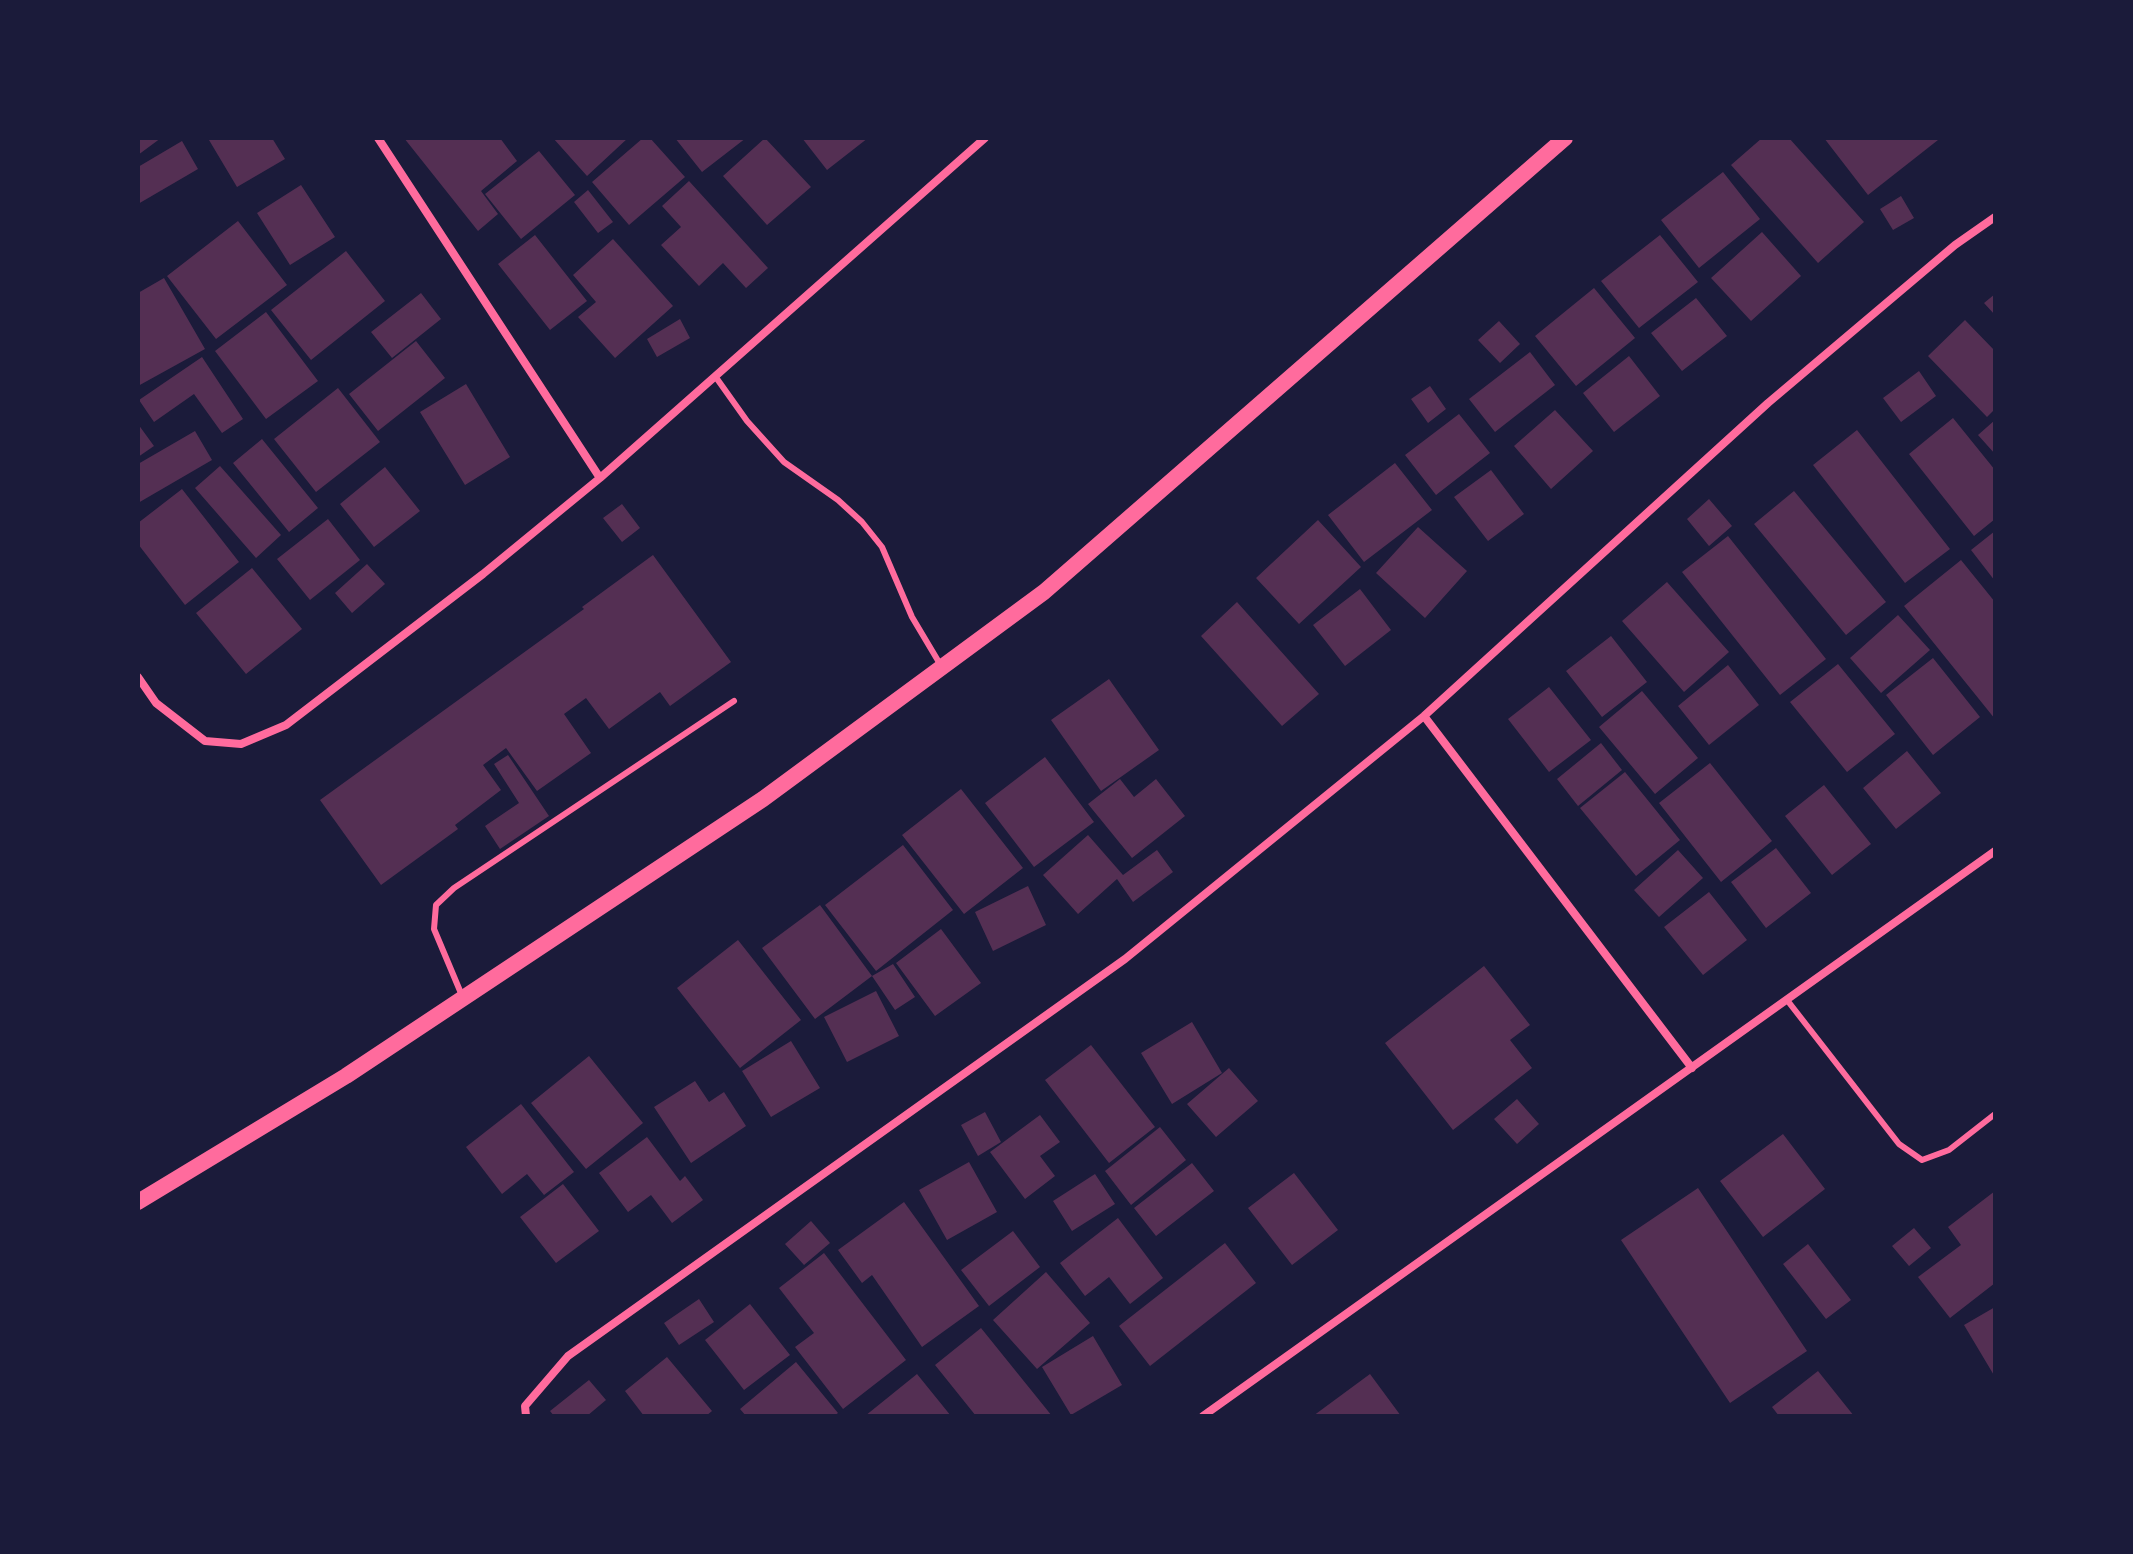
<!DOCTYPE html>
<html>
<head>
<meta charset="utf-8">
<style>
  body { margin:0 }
  #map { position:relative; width:2133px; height:1554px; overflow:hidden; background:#1b1b3a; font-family:Helvetica,sans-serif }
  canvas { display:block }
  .frame { position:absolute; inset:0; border:140px solid #1b1b3a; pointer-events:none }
</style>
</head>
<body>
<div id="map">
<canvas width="2133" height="1554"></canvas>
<div class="frame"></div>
</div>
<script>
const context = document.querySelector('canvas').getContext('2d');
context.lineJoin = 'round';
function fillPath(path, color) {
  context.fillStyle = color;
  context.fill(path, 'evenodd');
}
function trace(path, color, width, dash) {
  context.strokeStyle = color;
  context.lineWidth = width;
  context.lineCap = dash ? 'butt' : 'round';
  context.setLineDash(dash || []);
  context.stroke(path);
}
const building = new Path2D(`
  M138 138H161L138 155Z
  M214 138H272L285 159 237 187 209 140Z
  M404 138H500L517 161 481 191 498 214 478 231Z
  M553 138H628L587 176Z
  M643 138H650L685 177 629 225 592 182Z
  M675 138H746L702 172Z
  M765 138 811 187 767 225 723 176Z
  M802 138H868L827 170Z
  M1762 138H1789L1864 222 1818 263 1731 165Z
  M1824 138H1936L1938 140 1868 195Z
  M182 141 198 169 138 204V167Z
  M539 151 575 195 521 239 485 194Z
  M1723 172 1760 219 1699 268 1661 220Z
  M689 181 768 268 746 288 723 263 699 286 661 245 681 227 662 206Z
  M301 185 335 237 290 265 257 213Z
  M588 190 613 222 598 233 574 202Z
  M1901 196 1914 218 1893 230 1880 209Z
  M238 221 287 285 216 339 167 276Z
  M1762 232 1801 276 1751 321 1711 278Z
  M535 235 587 301 550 330 498 264Z
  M1660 235 1698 282 1639 328 1601 281Z
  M613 239 673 306 615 358 578 317 596 302 573 275Z
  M346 251 385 301 311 360 271 310Z
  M164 278 205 349 138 386V293Z
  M1594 288 1635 338 1576 386 1535 336Z
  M421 293 441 319 392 358 371 332Z
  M1995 294V315L1984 303Z
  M1696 298 1727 336 1682 371 1651 333Z
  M266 312 318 381 266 419 215 351Z
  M680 319 690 338 657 357 647 339Z
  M1965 320 1995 351V409L1987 417 1928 356Z
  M1499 321 1520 344 1500 363 1478 340Z
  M416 341 445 378 378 431 349 394Z
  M1530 352 1555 385 1495 432 1469 399Z
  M1629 356 1660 396 1614 432 1583 393Z
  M202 357 243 419 222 433 194 394 154 422 139 400Z
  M1919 371 1936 396 1901 422 1883 398Z
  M466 384 510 457 465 485 420 412Z
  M1430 386 1446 409 1428 423 1411 399Z
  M338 388 380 442 316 492 274 439Z
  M1555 410 1593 451 1551 489 1514 446Z
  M1459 414 1490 453 1436 495 1405 455Z
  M1953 418 1995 470V519L1974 536 1909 454Z
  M1995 420V454L1978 435Z
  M138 424 154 446 138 457Z
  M1857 430 1950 549 1905 583 1813 465Z
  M195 431 212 460 138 503V464Z
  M262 439 318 508 289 532 233 463Z
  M1395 463 1432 510 1364 562 1328 515Z
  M220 466 281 535 256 558 195 488Z
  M385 467 420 511 374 547 340 504Z
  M1491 470 1524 514 1488 541 1454 497Z
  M182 489 239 562 185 605 138 544V523Z
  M1794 491 1886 602 1846 635 1754 524Z
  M1709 499 1732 526 1709 546 1687 519Z
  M622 504 640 528 622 542 603 518Z
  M328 519 360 560 310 600 277 559Z
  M1318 520 1361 567 1299 624 1256 578Z
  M1418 527 1467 571 1425 618 1376 573Z
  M1995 531V581L1971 550Z
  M1728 536 1826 659 1780 695 1682 572Z
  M653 555 731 662 670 706 660 692 609 729 586 698 564 714 591 753 537 791 506 748 483 765 501 790 455 825 458 829 381 885 320 800 584 609 582 607Z
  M1961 560 1995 602V719L1904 606Z
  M367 564 385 584 352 613 335 593Z
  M252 568 302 629 246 674 196 613Z
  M1667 582 1729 652 1684 692 1622 621Z
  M1360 589 1391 630 1345 666 1313 625Z
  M1237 602 1319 694 1282 726 1201 636Z
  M1898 615 1930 650 1881 693 1850 658Z
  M1611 636 1647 682 1602 717 1566 671Z
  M1933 658 1980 717 1933 755 1886 695Z
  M1838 664 1895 734 1847 772 1790 702Z
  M1728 665 1759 705 1709 745 1678 706Z
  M1109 679 1159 750 1101 791 1051 720Z
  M1549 687 1591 740 1549 772 1508 719Z
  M1642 691 1698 758 1655 794 1599 727Z
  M1601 743 1622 770 1578 806 1557 779Z
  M1907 751 1941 793 1896 829 1863 788Z
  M508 755 549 816 500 849 485 826 519 803 494 764Z
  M1045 757 1094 822 1034 867 985 803Z
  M1710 763 1772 841 1721 882 1659 803Z
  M1625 772 1680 840 1636 876 1580 808Z
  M1120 779 1134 797 1156 779 1185 816 1132 858 1088 804Z
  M1824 785 1871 844 1832 875 1785 816Z
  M961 789 1023 868 964 914 902 835Z
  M1088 835 1123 875 1157 850 1173 872 1133 902 1117 879 1078 914 1043 875Z
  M903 845 953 910 876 971 825 905Z
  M1776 848 1811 893 1766 928 1731 882Z
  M1678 850 1703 878 1659 917 1634 890Z
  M1028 886 1046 925 993 951 975 912Z
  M1709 892 1747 940 1703 975 1664 927Z
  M820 905 872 976 815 1019 762 948Z
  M941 929 981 983 935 1016 896 963Z
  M738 940 801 1020 740 1068 677 988Z
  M893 964 915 997 895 1010 872 976Z
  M1484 966 1530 1025 1510 1040 1532 1068 1453 1130 1385 1043Z
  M876 991 899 1036 847 1062 824 1017Z
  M1192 1022 1222 1073 1172 1104 1141 1053Z
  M791 1041 820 1088 771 1117 742 1071Z
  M1091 1045 1155 1127 1109 1163 1045 1080Z
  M589 1056 643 1123 586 1169 531 1103Z
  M1229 1068 1258 1101 1216 1137 1187 1104Z
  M695 1081 709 1102 724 1092 746 1126 691 1163 654 1107Z
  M1517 1099 1539 1124 1517 1144 1494 1119Z
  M521 1104 574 1172 544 1195 527 1174 502 1194 466 1147Z
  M985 1112 1001 1142 978 1156 961 1125Z
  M1040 1115 1060 1142 1040 1156 1055 1176 1025 1199 990 1152Z
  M1160 1127 1186 1160 1131 1205 1105 1171Z
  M1783 1134 1825 1189 1763 1237 1720 1181Z
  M647 1137 680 1181 685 1176 703 1200 672 1223 651 1195 628 1212 599 1173Z
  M969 1162 997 1212 947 1240 919 1190Z
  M1192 1163 1214 1191 1156 1236 1134 1208Z
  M1294 1173 1338 1230 1292 1265 1248 1208Z
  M1095 1174 1115 1204 1072 1231 1053 1201Z
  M563 1184 599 1231 556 1263 520 1217Z
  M1698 1188 1807 1351 1730 1403 1621 1240Z
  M1995 1191V1283L1950 1318 1918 1277 1961 1245 1948 1227Z
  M904 1202 979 1306 922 1347 872 1275 862 1283 838 1250Z
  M1118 1218 1163 1278 1130 1304 1109 1277 1085 1296 1060 1263Z
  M811 1221 830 1243 804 1265 785 1244Z
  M1914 1228 1931 1248 1909 1266 1892 1246Z
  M1013 1231 1040 1267 989 1306 961 1270Z
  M1225 1243 1256 1283 1150 1366 1119 1326Z
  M1808 1244 1851 1300 1826 1319 1783 1264Z
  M824 1253 906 1360 843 1409 795 1347 814 1333 779 1288Z
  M1046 1272 1090 1323 1037 1369 993 1320Z
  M699 1299 714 1322 679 1345 664 1323Z
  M750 1304 790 1355 744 1390 705 1340Z
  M1995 1307V1377L1964 1325Z
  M981 1328 1052 1416H976L935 1365Z
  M1093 1336 1122 1385 1071 1415 1042 1367Z
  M667 1357 712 1411 706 1416H644L625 1391Z
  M796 1362 838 1413 834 1416H746L740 1409Z
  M1818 1371 1854 1416H1779L1772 1407Z
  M917 1374 951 1416H865Z
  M1370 1374 1401 1416H1313Z
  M589 1380 606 1400 587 1416H554L550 1411Z`);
const service = new Path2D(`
  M715 376 747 421 784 462 838 500 862 522 882 547 912 617 940 664
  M463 998 434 929 436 905 454 888 734 701
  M1787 1000 1899 1144 1922 1160 1949 1150 1995 1114`);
const minor = new Path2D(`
  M378 138 600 478
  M138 677 156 703 205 741 241 744 286 725 483 574 600 478 985 138
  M1424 716 1692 1068
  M526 1416 525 1406 568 1356 1125 959 1424 716 1768 403 1955 245 1995 217
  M1203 1416 1995 851`);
const secondary = new Path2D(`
  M138 1202 346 1076 763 799 1044 592 1565 138`);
fillPath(building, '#542f53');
trace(service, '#ff6b9d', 6);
trace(minor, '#ff6b9d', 8);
trace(secondary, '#ff6b9d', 16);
</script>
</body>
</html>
